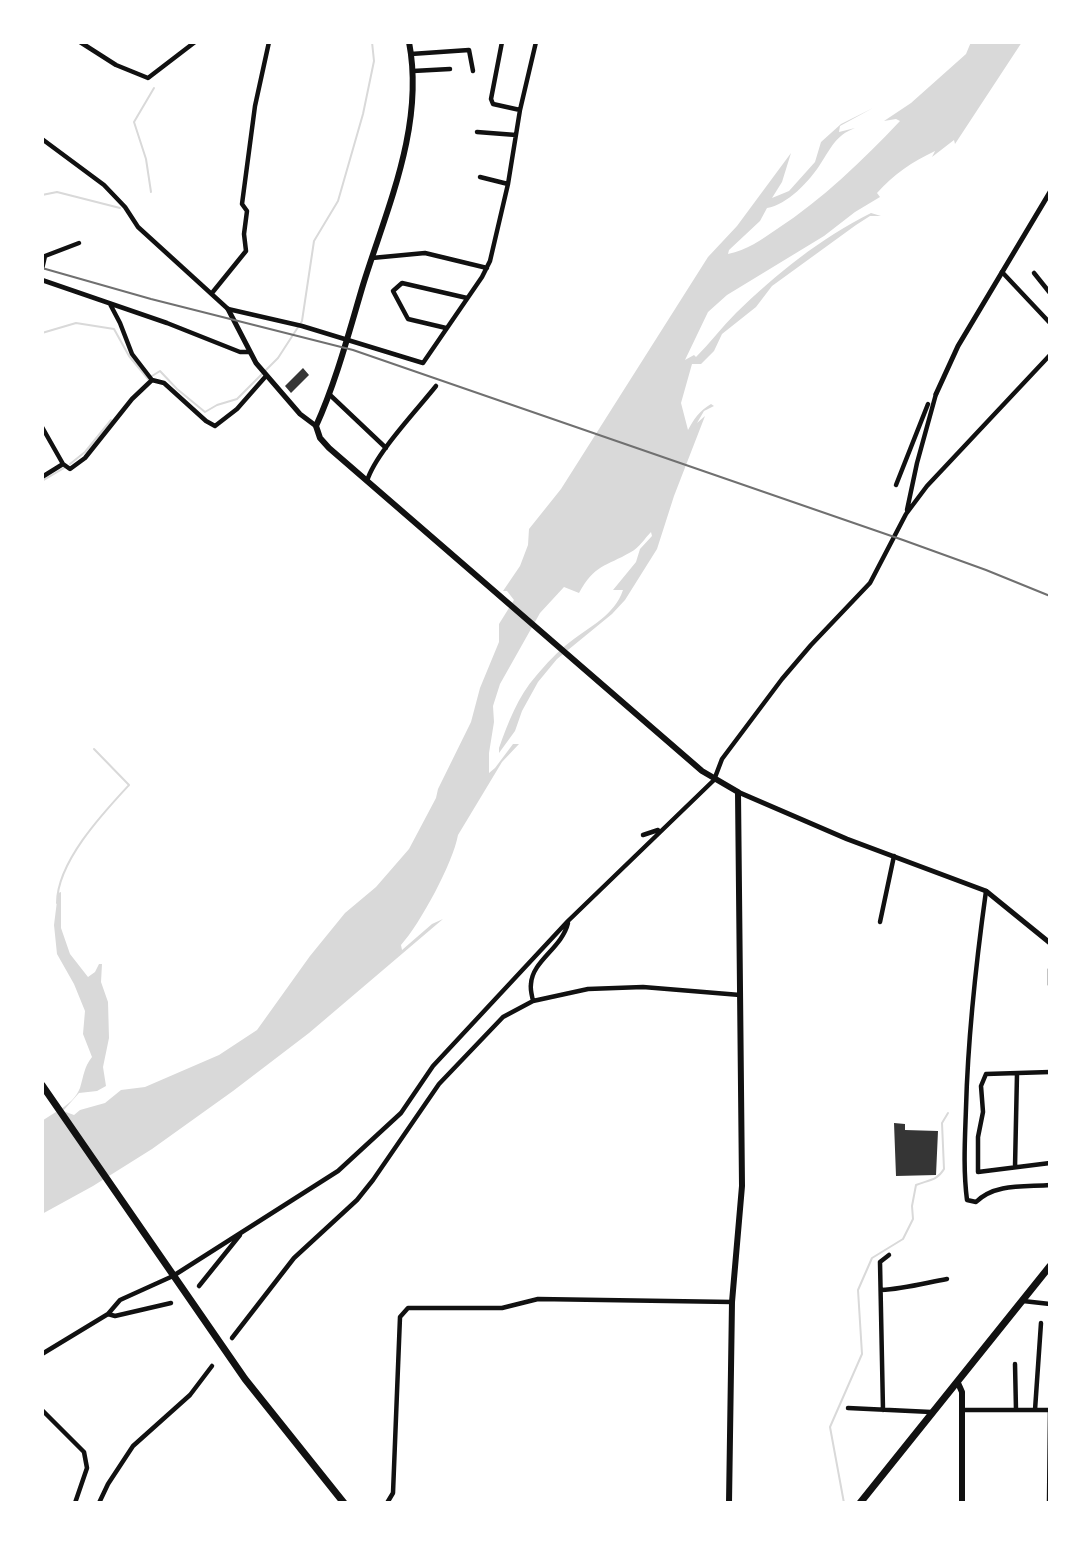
<!DOCTYPE html>
<html>
<head>
<meta charset="utf-8">
<style>
  body { margin:0 }
  #map { position:relative; width:1092px; height:1545px; overflow:hidden; background:#fff; font-family:Raleway,sans-serif }
  canvas { display:block }
  .frame { position:absolute; inset:0; border:44px solid #fff; pointer-events:none }
</style>
</head>
<body>
<div id="map">
<canvas width="1092" height="1545"></canvas>
<div class="frame"></div>
</div>
<script>
const context = document.querySelector('canvas').getContext('2d');
context.lineJoin = 'round';
function fillPath(path, color) {
  context.fillStyle = color;
  context.fill(path, 'evenodd');
}
function trace(path, color, width, dash) {
  context.strokeStyle = color;
  context.lineWidth = width;
  context.lineCap = dash ? 'butt' : 'round';
  context.setLineDash(dash || []);
  context.stroke(path);
}
const water = new Path2D(`
  M971 42H1022L955 144 954 140 932 157 935 151C912 162 894 174 877 193L880 197 855 212 824 236 727 295 708 312 685 360 694 355 696 357C710 343 722 327 736 313 775 275 822 237 871 213L881 216H870L856 225 772 286 756 307 722 334 714 351 701 364H692L681 403 688 430C694 419 699 411 711 404L714 406 704 411 697 423 705 416 674 496 657 549 625 600 612 614 557 659 538 682 522 711 515 731 499 753V748C508 723 518 696 536 676 546 664 558 651 570 642 589 627 615 615 623 590H613L636 562 640 549 652 536 651 532C645 538 639 548 631 552 605 567 595 564 579 593L564 587 540 613 500 684 493 706 494 722 489 753V773L495 768 513 744H519L502 762 458 835C453 863 420 924 401 945L402 950 432 924 443 919 309 1033 233 1091 152 1149 93 1186 42 1214V1121C56 1111 73 1105 80 1088 84 1075 84 1067 92 1057L83 1034 85 1011 74 984 57 954 54 925 58 893 61 892V928L70 954 88 977 95 972 99 964H102L101 982 108 1002 109 1038 103 1067 106 1086 97 1091 79 1093 63 1111 74 1115 80 1110 105 1103 121 1090 145 1087 219 1055 257 1030 310 956 345 913 376 887 409 849 436 798 438 789 471 722 480 688 499 642V624L514 600 507 591H503L520 566 528 545 529 529 561 489 708 257 737 226 791 153 782 182 772 198 789 191 815 162 821 142 841 124 873 108 840 126 839 132 855 128C836 135 831 148 821 163 810 181 787 205 767 208L760 221 729 250 728 254C747 250 761 240 777 229 823 199 862 161 900 121L896 119 884 121 911 103 966 54Z`);
const stream = new Path2D(`
  M151 192 146 159 134 122 154 88
  M42 195 57 192 120 208
  M42 333 76 323 114 329 129 356 148 379
  M152 376 160 371 177 389 205 412 217 405 237 399 278 358 302 321 314 241 338 201 363 114 374 61 372 42
  M70 464 85 452 111 420
  M42 481 64 468
  M57 903C57 862 103 813 129 785L94 749
  M844 1503 830 1427 862 1354 858 1290 872 1258 903 1239 913 1219 912 1206 916 1185C928 1180 937 1181 944 1169L942 1123 948 1113`);
const building = new Path2D(`
  M303 368 309 375 291 393 285 386Z
  M894 1123 905 1124V1130L938 1131 936 1175 896 1176Z`);
const minor = new Path2D(`
  M80 42 116 65 148 78 195 42
  M502 42 491 99 493 104 520 110
  M411 54 469 50 473 71
  M413 71 450 69
  M477 132 516 135
  M42 139 104 185 125 207 138 227 228 309 302 326 423 363 482 277 490 261 508 184 520 110 536 42
  M480 177 508 184
  M372 258 425 253 487 268
  M42 269 45 256 79 243
  M1002 272 1050 323
  M1034 273 1050 293
  M42 280 167 323 240 352H249
  M212 293 246 251 244 234 247 211 242 204 255 106 269 42
  M110 304 120 323 132 354 152 380 164 383 206 421 215 426 237 409 266 376
  M446 328 408 319 393 291 402 283 467 298
  M329 394 386 448
  M42 427 63 464 70 469 85 458 132 399 152 380
  M42 477 63 464
  M367 481C375 454 417 410 436 386
  M896 485 928 404
  M907 510 917 463 936 394
  M643 835 658 830
  M986 891C976 963 968 1035 966 1108 965 1138 963 1169 967 1200L976 1202C995 1183 1025 1187 1050 1185
  M880 922 894 856
  M1050 969V985
  M533 1001C532 996 530 989 531 984 532 961 562 948 568 923
  M1050 1072 986 1074 981 1086 983 1112 978 1137V1172L1050 1163
  M1015 1167 1017 1074
  M199 1286 240 1235
  M881 1290C904 1289 925 1283 947 1279
  M1023 1301 1050 1304
  M108 1314 115 1316 171 1303
  M232 1338 294 1258 357 1200 373 1180 439 1084 503 1017 533 1001 588 989 643 987 740 995
  M42 1354 108 1314 120 1300 173 1276 338 1171 401 1113 433 1066 568 921 714 780 722 759 782 679 811 645 870 583 906 514 927 486 1050 355
  M1015 1364 1016 1410
  M848 1408 931 1412
  M42 1410 84 1452 87 1468 75 1503
  M883 1410 880 1262 889 1255
  M962 1410H1050
  M1035 1410 1041 1323
  M99 1503 108 1484 133 1446 190 1395 212 1366
  M387 1503 393 1493 400 1317 408 1308H502L538 1299 732 1302
  M1049 1503 1050 1410`);
const tertiary = new Path2D(`
  M228 309 256 363 300 414 316 426
  M936 394 958 346 1050 192
  M738 792 847 839 986 891 1050 943`);
const secondary = new Path2D(`
  M409 42C425 125 387 208 363 285 349 332 336 382 316 426L320 438 329 448 702 771 738 792 742 1186 732 1302 729 1503
  M958 1383 962 1392V1503`);
const primary = new Path2D(`
  M42 1085 245 1379 344 1503
  M860 1503 1050 1266`);
const rail = new Path2D(`
  M42 268 151 299 353 350 903 540 986 570 1050 596`);
fillPath(water, '#d9d9d9');
trace(stream, '#d9d9d9', 2);
fillPath(building, '#353535');
trace(minor, '#111', 4.5);
trace(tertiary, '#111', 5);
trace(secondary, '#111', 6);
trace(primary, '#111', 7);
trace(rail, '#707070', 2);
</script>
</body>
</html>
